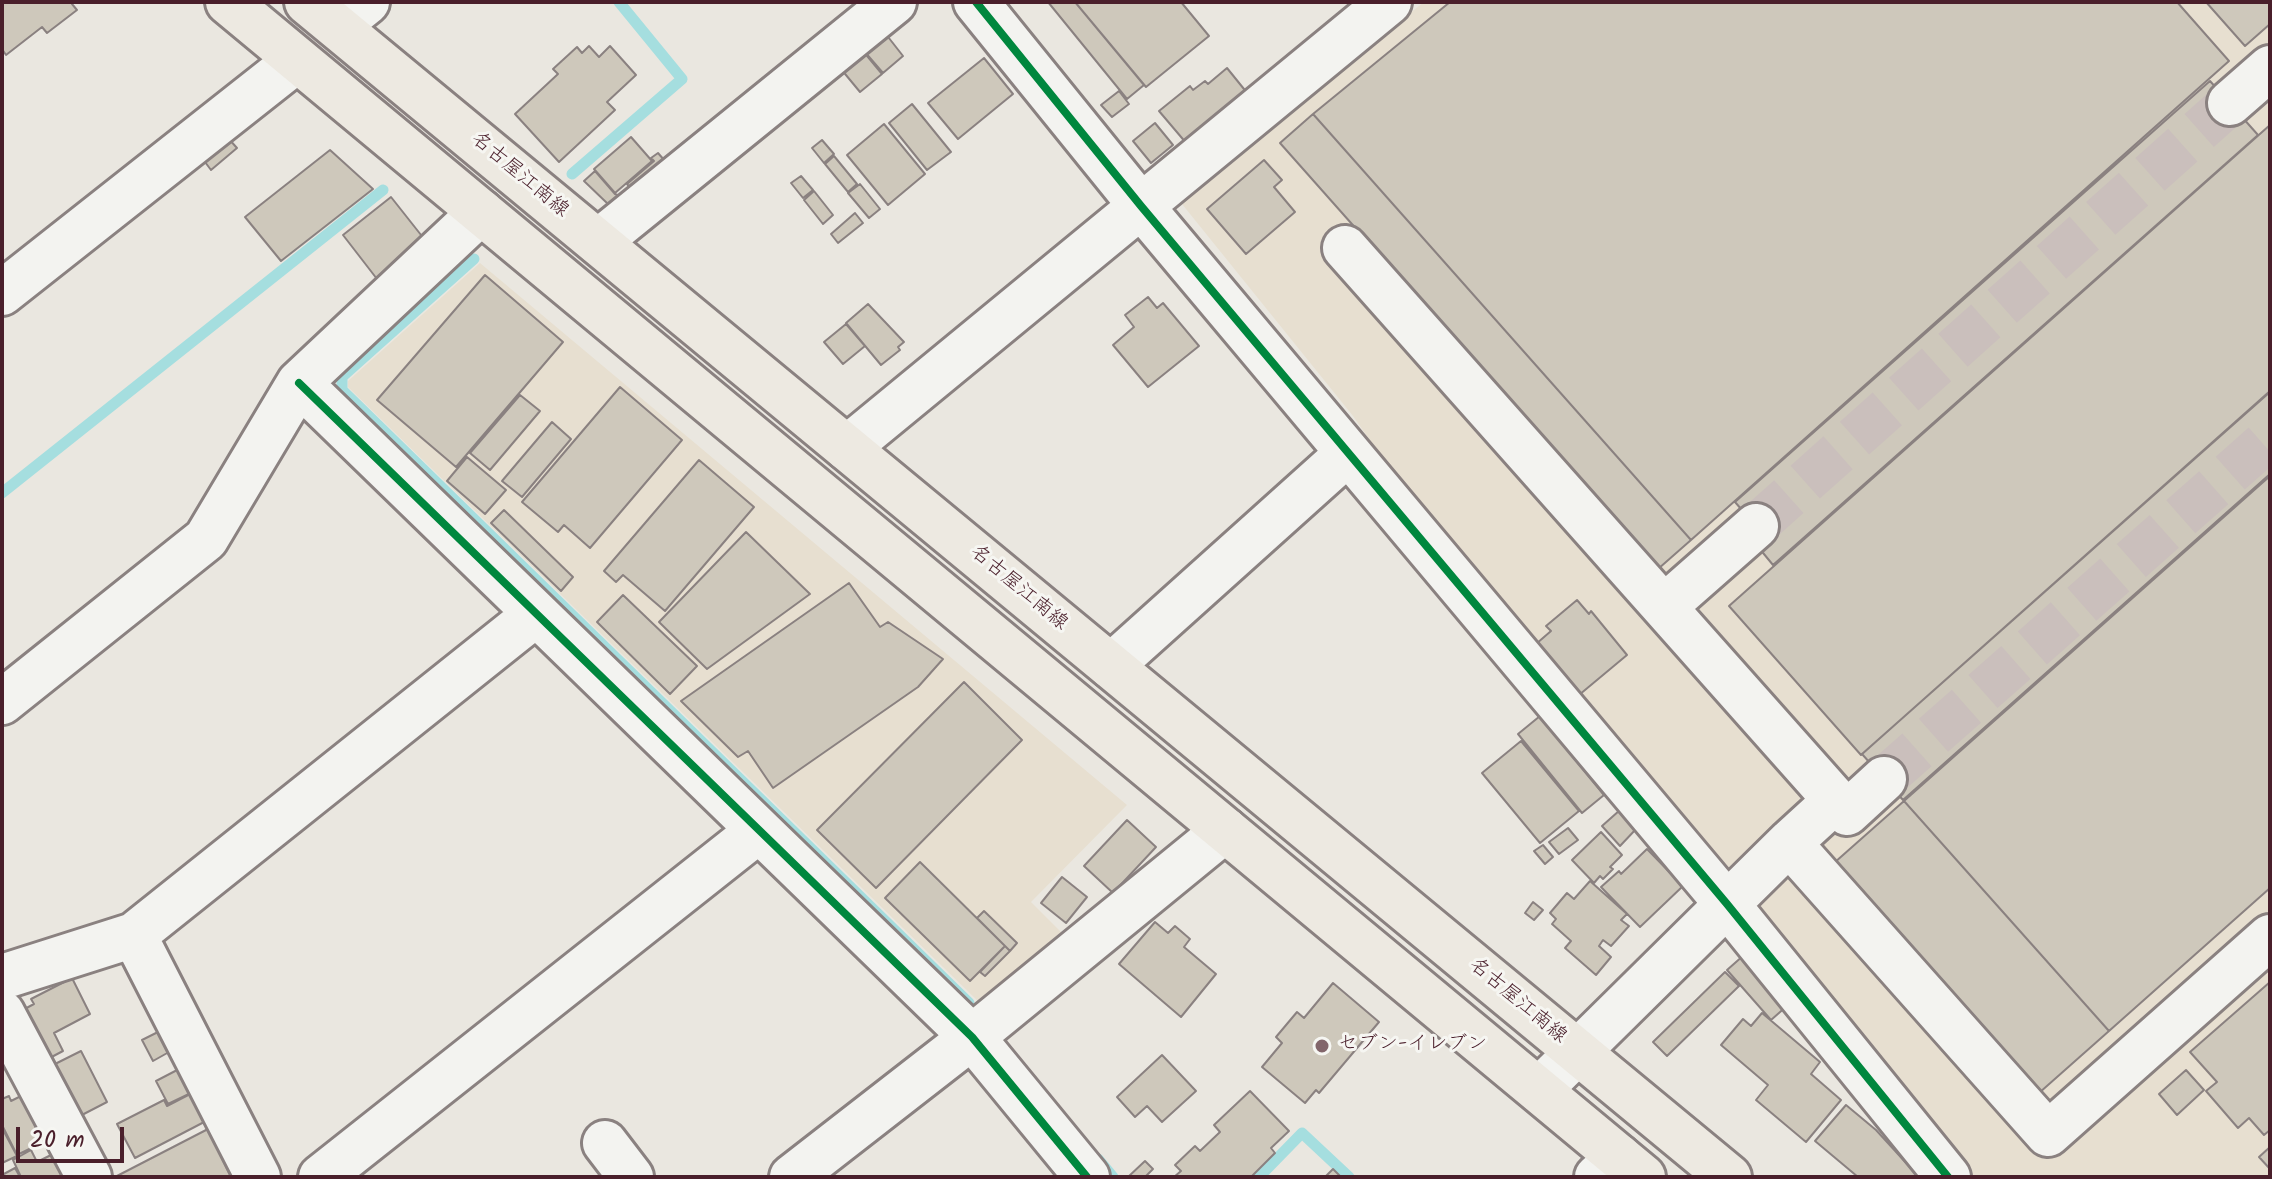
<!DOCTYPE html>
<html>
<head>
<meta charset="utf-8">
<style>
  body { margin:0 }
  #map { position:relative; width:2272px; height:1179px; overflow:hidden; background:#eae7e0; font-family:Kalam,sans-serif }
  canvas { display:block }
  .frame { position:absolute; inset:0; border:4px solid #4a1f2b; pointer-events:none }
  .scale { position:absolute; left:16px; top:1127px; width:108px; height:36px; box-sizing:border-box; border:4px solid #4a1f2b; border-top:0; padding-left:10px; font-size:24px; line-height:28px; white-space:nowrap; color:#4a1f2b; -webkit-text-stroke:6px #f6f6f2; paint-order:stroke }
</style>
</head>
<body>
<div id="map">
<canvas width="2272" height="1179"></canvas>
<div class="frame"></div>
<div class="scale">20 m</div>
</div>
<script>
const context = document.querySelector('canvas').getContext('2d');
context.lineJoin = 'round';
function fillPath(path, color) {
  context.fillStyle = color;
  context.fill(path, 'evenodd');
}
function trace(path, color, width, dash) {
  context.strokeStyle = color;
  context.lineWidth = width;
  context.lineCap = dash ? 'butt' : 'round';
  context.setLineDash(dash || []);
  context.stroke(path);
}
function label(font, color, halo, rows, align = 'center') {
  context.font = font + ' Kalam,"Klee One",sans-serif';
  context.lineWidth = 6;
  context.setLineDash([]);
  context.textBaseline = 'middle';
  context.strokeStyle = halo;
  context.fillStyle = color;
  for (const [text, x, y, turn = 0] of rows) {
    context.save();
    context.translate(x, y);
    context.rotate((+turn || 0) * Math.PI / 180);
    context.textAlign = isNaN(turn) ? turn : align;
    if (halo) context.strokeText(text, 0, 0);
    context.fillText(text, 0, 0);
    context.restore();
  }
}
const built = new Path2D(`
  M1424 2H2270V1177H1971L1773 940 1385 462 1353 416 1182 204 1186 190Z
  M480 263 1127 805 1031 902 1068 939 983 1006 348 387V381Z`);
const stream = new Path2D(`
  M572 174 682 79 619 2
  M474 259 342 377V390L969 1003
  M2 493 383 190
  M1098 1159 1113 1177
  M1259 1177 1302 1133 1349 1177`);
const building = new Path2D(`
  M2 2H74L72 4 77 10 47 33 42 27 6 55 2 49Z
  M1048 2H1075L1144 85 1127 99Z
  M1075 2H1181L1209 36 1146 87Z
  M1450 2H2177L2229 61 1691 540 1313 114Z
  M2206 2H2270V24L2245 46Z
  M885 33 903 56 883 73 864 51Z
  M589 46 599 57 610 46 636 75 607 102 615 110 559 162 515 114 558 74 553 69 577 47 582 53Z
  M863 51 882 74 860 92 841 69Z
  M984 58 1013 94 958 139 928 103Z
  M1227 68 1248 94 1187 144 1159 111 1190 86 1193 90 1205 81 1208 84Z
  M2210 81 2258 135 1773 565 1759 548 1768 540 1735 502Z
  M1119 91 1129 104 1112 117 1101 105Z
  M912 104 951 152 927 170 889 123Z
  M1313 114 1691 540 1658 569 1280 143Z
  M1155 123 1173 145 1151 163 1133 141Z
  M884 124 925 174 888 205 847 155Z
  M2270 125V391L1861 755 1729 606Z
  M631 137 652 161 615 193 594 169Z
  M228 138 237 148 211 170 202 158Z
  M822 140 834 154 824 163 812 148Z
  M330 150 373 189 281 261 245 217Z
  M658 153 665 161 632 190 627 184 654 161 651 158Z
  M834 156 857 184 848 192 825 164Z
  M1264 160 1282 180 1274 187 1295 212 1246 254 1207 209Z
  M595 171 615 194 620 196 608 204 584 181Z
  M801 176 813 190 803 198 791 183Z
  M860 184 880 209 869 218 848 193Z
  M814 191 833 215 823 224 804 200Z
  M391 197 425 240 377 279 343 235Z
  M855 213 863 223 838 243 831 234Z
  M485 275 563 342 456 467 377 400Z
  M1148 297 1157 308 1163 303 1199 346 1148 387 1113 345 1134 327 1125 315Z
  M868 304 904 342 898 347 900 350 881 365 846 323Z
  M846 324 865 346 843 364 824 342Z
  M620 387 682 440 590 548 564 525 558 532 522 502Z
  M2270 392V474L1903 800 1862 754Z
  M520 395 540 411 490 470 470 453Z
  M552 422 571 439 522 497 502 481Z
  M467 457 506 490 485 514 447 481Z
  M699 460 754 507 665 611 623 575 616 582 604 571Z
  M2270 476V888L2109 1031 1904 801Z
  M504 510 573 577 561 591 491 523Z
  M746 532 810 594 707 669 659 622Z
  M849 583 880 627 888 622 943 659 918 687 773 788 748 751 738 757 681 701Z
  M623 595 697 666 670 694 597 622Z
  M1577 600 1589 614 1591 611 1627 655 1579 695 1536 644 1551 631 1546 626Z
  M964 682 1022 740 876 888 817 830Z
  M1540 716 1604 795 1582 813 1518 734Z
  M1521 741 1579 811 1540 843 1482 773Z
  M1904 801 2109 1031 2039 1093 1834 863Z
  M1620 810 1637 828 1620 846 1602 826Z
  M1127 820 1156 847 1113 893 1084 866Z
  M1568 828 1578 840 1559 854 1549 842Z
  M1601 832 1622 855 1610 867 1613 869 1603 879 1600 876 1594 883 1572 860Z
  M1543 845 1553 857 1545 864 1534 851Z
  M1647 849 1683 886 1640 927 1601 887 1619 871 1621 874Z
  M920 862 1005 946 970 981 885 898Z
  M1062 877 1087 897 1066 923 1041 903Z
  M1590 881 1627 914 1621 920 1629 926 1611 946 1603 940 1599 946 1611 957 1596 975 1565 948 1571 941 1552 924 1556 919 1550 913 1567 893 1574 899Z
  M1533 902 1543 910 1534 920 1525 913Z
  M984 911 1017 943 1010 951 977 918Z
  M1155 922 1168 933 1175 926 1190 939 1184 947 1216 974 1181 1017 1119 964Z
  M1005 946 1010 951 985 976 980 972Z
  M1744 955 1788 1005 1771 1020 1727 970Z
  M1725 972 1739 986 1667 1056 1653 1042Z
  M72 978 90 1014 54 1033 63 1051 44 1061 19 1012 34 1004 31 999Z
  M2270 982V1130L2264 1135 2249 1118 2238 1128 2206 1091 2217 1082 2190 1052Z
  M1333 983 1379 1022 1319 1093 1316 1090 1305 1103 1262 1067 1282 1043 1276 1037 1297 1012 1304 1018Z
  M1762 1013 1820 1062 1811 1074 1841 1100 1806 1142 1756 1100 1768 1085 1721 1045 1743 1019 1751 1026Z
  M158 1032 169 1052 153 1061 142 1040Z
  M81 1051 107 1102 78 1117 51 1066Z
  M1162 1055 1196 1091 1162 1122 1147 1106 1135 1117 1117 1097Z
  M181 1068 193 1092 168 1104 156 1081Z
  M2186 1070 2204 1090 2177 1115 2159 1094Z
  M1250 1091 1289 1131 1271 1148 1275 1153 1251 1177H1174L1181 1171 1175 1165 1195 1146 1200 1151 1220 1132 1214 1125Z
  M194 1092 208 1120 135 1158 117 1124 164 1100 167 1106Z
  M27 1093 50 1139 17 1155 2 1125V1099L9 1096 11 1101Z
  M1846 1105 1876 1130 1919 1177H1858L1815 1141Z
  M2 1128 17 1156 2 1163Z
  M208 1129 231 1177H115Z
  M2270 1147V1169L2259 1157Z
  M31 1150 37 1162 57 1152 70 1177H21L13 1160Z
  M1145 1161 1153 1169 1145 1177H1128Z
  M15 1168 20 1177H2V1175Z
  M1333 1169 1341 1177H1325Z`);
const minorTunnel = new Path2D(`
  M1756 526 2230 103
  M1884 779 2270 438`);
const minor = new Path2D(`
  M976 2 1141 206 1727 904 1948 1177
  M337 26 367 2
  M2230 103 2270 68
  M598 242 894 2
  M1345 248 1847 813 1884 779
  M2 293 297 60
  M299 383 972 1037 1087 1177
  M847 448 1389 2
  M1664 607 1756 526
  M1111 666 1348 453
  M2 702 206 539 299 383 481 212
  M1836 800 1789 843 2048 1134 2270 937
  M134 935 258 1177
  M2 977 134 935 536 614
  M2 1013 89 1177
  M1539 1090 1789 843
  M605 1143 631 1177
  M321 1177 758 831
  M792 1177 972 1037 1225 830
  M1597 1177 1619 1157`);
const major = new Path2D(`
  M228 2 1643 1177
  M307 2 1729 1177`);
const cycleway = new Path2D(`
  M976 2 1141 206 1727 904 1948 1177
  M299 383 972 1037 1087 1177`);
const markers = [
  [1322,1046,8,"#82656a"]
];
const streetNames = [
  ["名古屋江南線",519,176,40],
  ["名古屋江南線",1018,589,40],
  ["名古屋江南線",1517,1002,40]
];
const poiNames = [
  ["セブン-イレブン",1338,1046]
];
fillPath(built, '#e7dfd0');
trace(stream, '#a5dedf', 11);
fillPath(building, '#cec8bb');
trace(building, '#8a8180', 2);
trace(minorTunnel, '#cabfbc', 44, [44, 22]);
trace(minor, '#8a8180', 50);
trace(major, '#8a8180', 50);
trace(minor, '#f3f3f0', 44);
trace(major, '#ede9e1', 44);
trace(cycleway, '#00873e', 8);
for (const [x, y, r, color] of markers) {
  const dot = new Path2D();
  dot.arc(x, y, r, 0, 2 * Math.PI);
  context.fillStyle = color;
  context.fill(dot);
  trace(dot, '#f6f6f2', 3);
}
label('20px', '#4a1f2b', '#f6f6f2', streetNames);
label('20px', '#4a1f2b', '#f6f6f2', poiNames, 'left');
</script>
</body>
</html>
